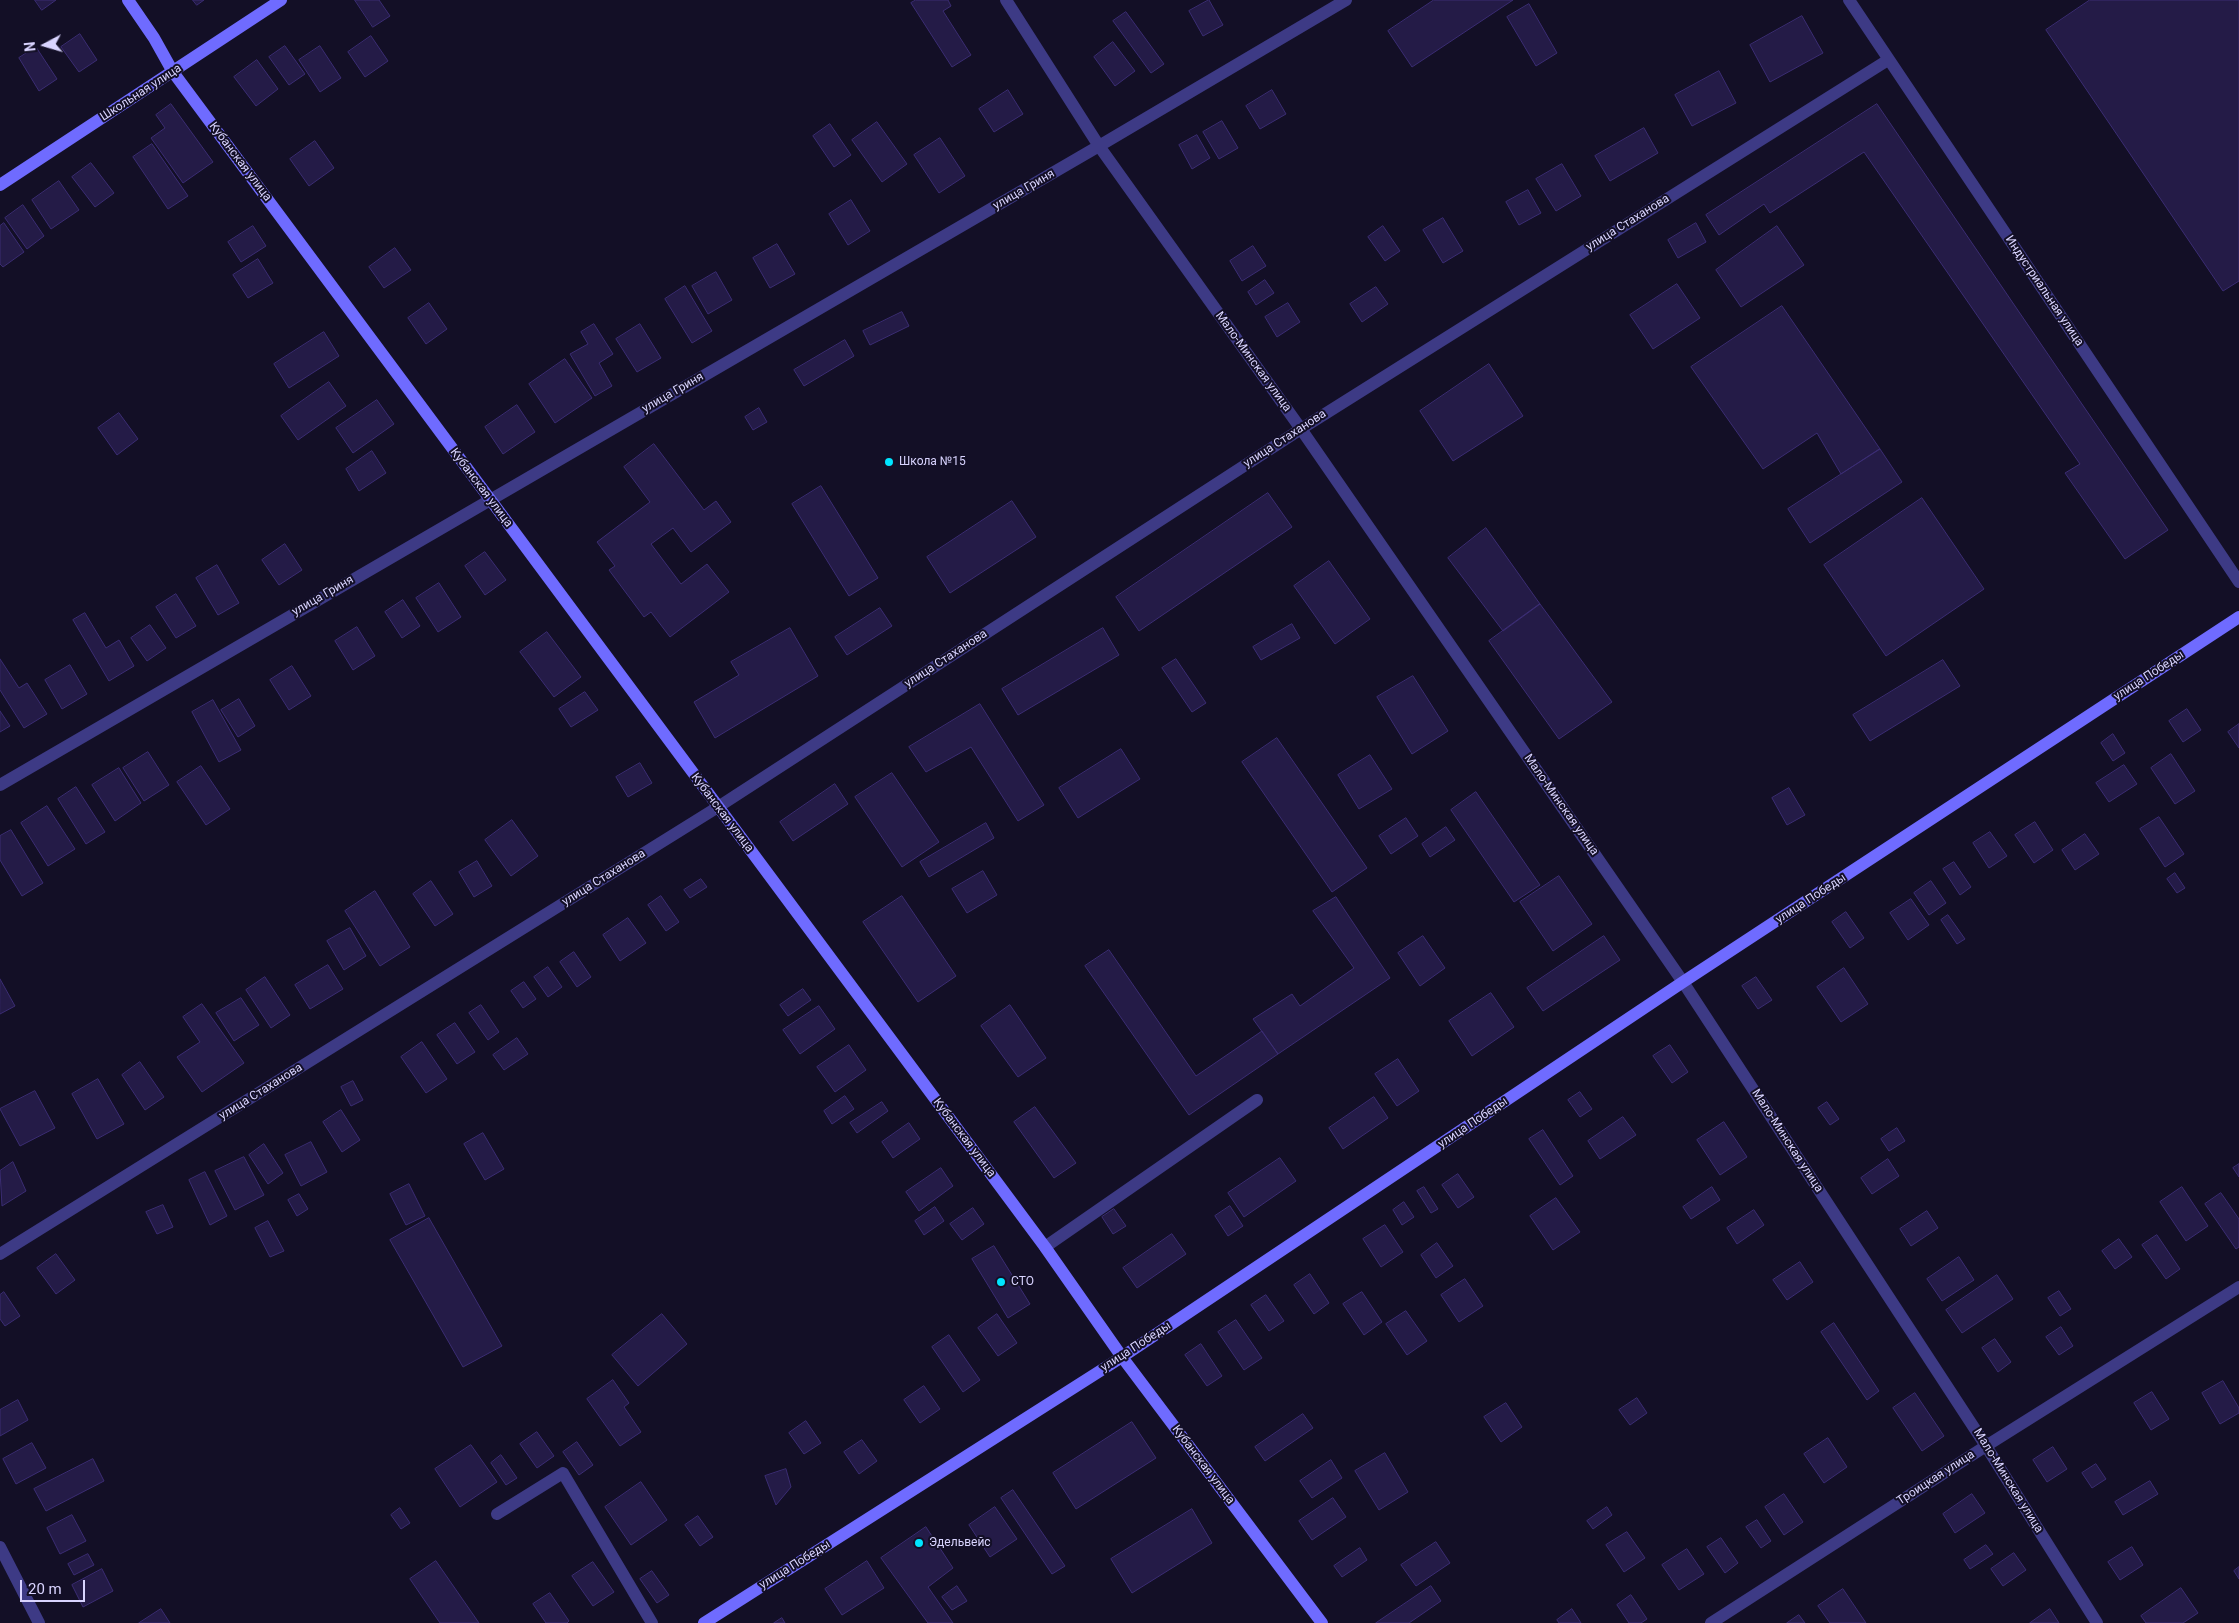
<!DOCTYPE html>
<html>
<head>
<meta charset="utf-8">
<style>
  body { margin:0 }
  #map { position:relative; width:2239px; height:1623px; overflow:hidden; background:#130f26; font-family:Roboto,sans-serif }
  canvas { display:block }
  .north { position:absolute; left:20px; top:20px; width:50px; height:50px; -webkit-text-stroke:4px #130f26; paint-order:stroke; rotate:264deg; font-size:14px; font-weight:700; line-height:20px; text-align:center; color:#d9d4ff }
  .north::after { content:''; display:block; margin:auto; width:18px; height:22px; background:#d9d4ff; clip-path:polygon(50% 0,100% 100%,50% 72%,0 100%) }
  .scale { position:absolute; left:20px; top:1580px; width:65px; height:22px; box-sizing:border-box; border:2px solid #d9d4ff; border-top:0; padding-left:6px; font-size:15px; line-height:18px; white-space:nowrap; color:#d9d4ff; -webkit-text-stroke:4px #130f26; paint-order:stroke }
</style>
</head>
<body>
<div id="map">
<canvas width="2239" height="1623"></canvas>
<div class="north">N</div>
<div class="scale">20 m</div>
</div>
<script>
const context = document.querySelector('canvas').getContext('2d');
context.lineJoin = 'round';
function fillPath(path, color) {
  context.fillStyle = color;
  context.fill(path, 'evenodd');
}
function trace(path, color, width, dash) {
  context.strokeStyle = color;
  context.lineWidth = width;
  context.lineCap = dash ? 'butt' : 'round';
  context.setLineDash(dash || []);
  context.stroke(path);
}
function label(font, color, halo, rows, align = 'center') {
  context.font = font + ' Roboto,sans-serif';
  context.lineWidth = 4;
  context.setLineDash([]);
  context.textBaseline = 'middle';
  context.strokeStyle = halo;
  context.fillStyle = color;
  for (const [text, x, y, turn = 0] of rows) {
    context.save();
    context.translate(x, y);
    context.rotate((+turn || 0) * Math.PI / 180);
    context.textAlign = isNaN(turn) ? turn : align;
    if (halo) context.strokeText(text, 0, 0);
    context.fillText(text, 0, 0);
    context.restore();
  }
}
const building = new Path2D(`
  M35 0H56L42 10Z
  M193 0H204L197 5Z
  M355 0H379L390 16 373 27Z
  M916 0H948L951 6 943 11 971 55 952 67 911 3Z
  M1209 0 1223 25 1203 36 1189 11Z
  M1434 0H1513L1412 67 1388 31Z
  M2090 0H2239V281L2223 291 2046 30Z
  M1529 4 1557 53 1536 66 1507 17Z
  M1126 12 1164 64 1151 73 1113 21Z
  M1802 16 1823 53 1770 82 1750 45Z
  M80 34 97 60 79 72 61 47Z
  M371 36 388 61 365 77 348 52Z
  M1113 42 1135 71 1115 86 1094 57Z
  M285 46 305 74 289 85 269 57Z
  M320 46 341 78 320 92 299 60Z
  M36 47 57 79 39 91 19 58Z
  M257 60 278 89 256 106 234 77Z
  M1719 71 1736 103 1692 126 1675 95Z
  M1008 90 1023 114 994 132 979 109Z
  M1272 90 1286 114 1260 129 1246 106Z
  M171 104 213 162 183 183 151 138 165 128 156 115Z
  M1877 104 2168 530 2125 559 2065 473 2080 464 1864 152 1770 213 1764 204 1719 235 1706 215Z
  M1222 121 1238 148 1219 159 1203 132Z
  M877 122 907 164 882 182 852 140Z
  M830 124 851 155 834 167 813 136Z
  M1644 128 1658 153 1610 181 1595 156Z
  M1197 135 1210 158 1192 169 1179 145Z
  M940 138 965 176 939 193 914 155Z
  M315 141 334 168 309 186 290 159Z
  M152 144 188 196 168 209 133 157Z
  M91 163 114 193 95 207 72 177Z
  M1562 164 1581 196 1556 211 1536 179Z
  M59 181 79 210 51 229 32 200Z
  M1528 190 1541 213 1519 225 1506 202Z
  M851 200 870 231 848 245 829 214Z
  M23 205 44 236 27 249 5 218Z
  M1443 218 1463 251 1443 263 1423 230Z
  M4 223 24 252 3 267 0 264V226Z
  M1696 223 1706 242 1678 258 1668 240Z
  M253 226 266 246 241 262 228 242Z
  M1383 226 1400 251 1385 261 1368 237Z
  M1777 226 1804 265 1741 307 1716 270Z
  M777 244 795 274 770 288 753 258Z
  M1253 246 1266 266 1242 281 1230 261Z
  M395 248 411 270 384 288 369 267Z
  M258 259 273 283 248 298 233 275Z
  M716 272 732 300 708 314 692 286Z
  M1265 280 1274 293 1256 305 1248 292Z
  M1677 284 1700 318 1653 349 1630 315Z
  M685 286 712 331 692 343 665 299Z
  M1376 287 1388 304 1362 322 1350 304Z
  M429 303 447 329 426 344 408 318Z
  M1288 303 1300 322 1277 337 1265 317Z
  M1782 306 1880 449 1841 474 1817 433 1763 469 1691 367Z
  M902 312 909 326 870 345 863 331Z
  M594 324 613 354 599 363 612 386 595 396 570 354 588 344 581 332Z
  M640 324 661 358 637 372 616 339Z
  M324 332 339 356 289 388 274 364Z
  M845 340 854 356 804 386 794 370Z
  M565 359 592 398 555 423 529 384Z
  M1489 364 1523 416 1453 461 1420 411Z
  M329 382 346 406 298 440 281 416Z
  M377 400 394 424 353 453 336 428Z
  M517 405 535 432 503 454 485 427Z
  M759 408 767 422 753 430 745 417Z
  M119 413 138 439 117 455 98 428Z
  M654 444 704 510 716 501 731 522 691 552 673 528 651 544 681 584 707 564 729 592 670 637 651 612 644 617 609 570 615 566 597 542 650 502 624 467Z
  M1880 449 1902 482 1810 543 1788 509Z
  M372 451 386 473 359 491 346 469Z
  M821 486 878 578 849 596 792 504Z
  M1268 493 1292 527 1139 631 1116 597Z
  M1922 498 1984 589 1886 656 1824 565Z
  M1012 501 1036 537 950 593 927 557Z
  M1486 528 1540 604 1503 631 1448 558Z
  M285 544 302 570 279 585 262 560Z
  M485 552 506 580 485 595 465 566Z
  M1329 561 1370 619 1335 644 1294 586Z
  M217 565 239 603 218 615 196 578Z
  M439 583 461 617 438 632 416 598Z
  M176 594 196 626 176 638 156 607Z
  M403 600 420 626 402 638 385 612Z
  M1540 604 1612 702 1559 739 1489 641Z
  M880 608 892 626 847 655 835 637Z
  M85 613 106 648 119 640 134 666 109 681 73 620Z
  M1292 624 1300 638 1261 660 1253 647Z
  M150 625 166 648 147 661 131 638Z
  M357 627 375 656 353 670 335 641Z
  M790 628 818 676 715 738 694 702 739 675 731 662Z
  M1103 628 1119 655 1018 715 1002 689Z
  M547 632 581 677 554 697 520 652Z
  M0 659 19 688 27 683 47 714 24 728 0 690Z
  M1176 659 1206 703 1192 712 1162 668Z
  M1943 660 1960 686 1870 741 1853 715Z
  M70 665 87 694 62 709 45 680Z
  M292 666 311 696 289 710 270 680Z
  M1413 676 1448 731 1412 754 1377 697Z
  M585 692 598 710 571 727 559 709Z
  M239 699 255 726 238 737 221 710Z
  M213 700 241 750 219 762 192 712Z
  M980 704 1044 805 1018 821 971 747 926 772 909 747Z
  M2187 709 2201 730 2183 742 2169 721Z
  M0 711 10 726 0 732Z
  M2239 724V748L2228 732Z
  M2113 734 2125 753 2113 761 2101 743Z
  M1277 738 1367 868 1332 892 1242 762Z
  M1121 749 1140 779 1078 818 1059 788Z
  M148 752 169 785 144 801 123 768Z
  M2171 754 2195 791 2175 804 2151 768Z
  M1370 755 1392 789 1359 809 1338 775Z
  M640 763 652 783 628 797 616 777Z
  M2124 765 2137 784 2109 802 2096 783Z
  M201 766 230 809 206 825 177 782Z
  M119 768 141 803 115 821 92 785Z
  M892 773 939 842 902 867 855 797Z
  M835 784 848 804 793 841 780 822Z
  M76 787 105 832 86 844 58 799Z
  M1789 788 1805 815 1787 825 1772 798Z
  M1476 792 1540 885 1514 902 1451 810Z
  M47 806 75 849 48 866 21 823Z
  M2159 817 2184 854 2165 867 2140 829Z
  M1406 818 1418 836 1391 854 1379 836Z
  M512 820 538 856 511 876 485 840Z
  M2035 822 2053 850 2034 863 2015 835Z
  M986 823 994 838 929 877 920 862Z
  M1446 827 1455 840 1430 857 1422 844Z
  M11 830 43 883 22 896 0 860V836Z
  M1990 832 2007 856 1989 868 1973 843Z
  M2085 834 2099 854 2075 870 2062 850Z
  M477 861 492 886 474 897 459 872Z
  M1954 862 1971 887 1960 895 1943 869Z
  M983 871 997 895 967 913 952 889Z
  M2175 873 2185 888 2177 893 2167 879Z
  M1559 876 1592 924 1553 951 1520 902Z
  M701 879 707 887 690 898 684 890Z
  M431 881 453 914 435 926 413 894Z
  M1931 881 1946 903 1929 915 1914 893Z
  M375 891 410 947 380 966 345 911Z
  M661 896 679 922 666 931 648 905Z
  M902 896 956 976 918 1002 863 922Z
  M1336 897 1390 978 1278 1054 1253 1019 1292 994 1300 1006 1354 968 1313 911Z
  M1911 899 1929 925 1908 940 1890 913Z
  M1846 912 1864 938 1850 948 1832 922Z
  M1948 915 1965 939 1957 944 1941 920Z
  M628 918 646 943 620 961 603 935Z
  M350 928 366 956 344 970 327 941Z
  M1423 936 1445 968 1420 986 1398 953Z
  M1604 936 1620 960 1543 1011 1527 988Z
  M1109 950 1196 1076 1262 1031 1278 1054 1189 1115 1085 966Z
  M574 952 591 977 577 987 560 962Z
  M328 965 343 989 310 1009 295 985Z
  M548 967 562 987 548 997 534 977Z
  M1844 968 1868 1004 1841 1022 1817 987Z
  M265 977 290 1015 271 1028 246 990Z
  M1756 977 1772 1000 1758 1009 1742 986Z
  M0 979 15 1006 0 1014Z
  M524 982 536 999 523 1008 511 991Z
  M803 989 811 1000 788 1016 780 1005Z
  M1491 993 1514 1027 1472 1056 1449 1021Z
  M241 998 259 1025 234 1041 216 1013Z
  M202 1004 244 1063 202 1092 177 1057 200 1042 183 1017Z
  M481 1005 499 1032 488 1040 469 1013Z
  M1010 1005 1046 1058 1018 1077 981 1026Z
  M819 1006 835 1029 800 1054 783 1030Z
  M455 1023 475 1052 457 1064 437 1035Z
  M517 1038 528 1054 504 1070 493 1055Z
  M422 1042 447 1079 426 1093 401 1057Z
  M849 1045 866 1070 835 1092 817 1067Z
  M1670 1045 1688 1072 1672 1083 1653 1056Z
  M1398 1059 1419 1091 1397 1106 1375 1074Z
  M140 1062 164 1097 145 1110 122 1075Z
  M98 1079 124 1124 97 1139 72 1094Z
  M353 1081 363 1100 351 1106 341 1087Z
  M35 1091 55 1128 20 1146 0 1109Z
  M1580 1092 1592 1109 1580 1117 1568 1100Z
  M845 1096 854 1109 832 1124 824 1111Z
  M1374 1097 1388 1118 1343 1149 1329 1128Z
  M882 1102 888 1111 857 1133 850 1123Z
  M1827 1102 1839 1119 1830 1125 1818 1108Z
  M1035 1107 1076 1163 1054 1178 1014 1122Z
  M341 1110 360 1140 342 1152 323 1122Z
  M1623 1117 1636 1135 1600 1159 1588 1141Z
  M1724 1122 1747 1157 1720 1175 1697 1140Z
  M909 1123 920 1139 893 1158 882 1142Z
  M1897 1128 1905 1141 1889 1151 1881 1139Z
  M1543 1130 1573 1176 1560 1185 1529 1139Z
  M483 1133 504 1169 485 1180 464 1144Z
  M311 1142 327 1172 301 1186 285 1155Z
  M264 1144 283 1173 268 1184 249 1155Z
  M244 1157 264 1195 235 1210 215 1171Z
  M1280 1158 1296 1181 1244 1217 1228 1193Z
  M1888 1159 1899 1176 1872 1194 1861 1178Z
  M13 1162 26 1191 2 1206 0 1171Z
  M2239 1164V1177L2233 1168Z
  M941 1168 953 1186 919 1211 906 1192Z
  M205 1172 227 1216 210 1225 189 1180Z
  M1458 1174 1474 1197 1458 1208 1442 1185Z
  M409 1184 425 1216 406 1225 390 1194Z
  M1424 1187 1438 1209 1431 1213 1417 1191Z
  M1712 1187 1720 1200 1691 1219 1683 1207Z
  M2182 1187 2208 1226 2186 1241 2160 1202Z
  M2221 1193 2239 1219V1247L2236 1249 2205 1204Z
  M299 1194 308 1209 297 1216 288 1200Z
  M1556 1198 1580 1232 1553 1250 1530 1216Z
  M1404 1202 1414 1217 1402 1225 1393 1210Z
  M163 1205 173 1227 157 1234 146 1212Z
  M1230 1206 1243 1226 1228 1236 1215 1216Z
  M935 1207 944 1221 924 1235 915 1221Z
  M973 1208 984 1224 962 1240 950 1224Z
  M1114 1209 1126 1226 1113 1234 1102 1217Z
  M1754 1210 1764 1225 1737 1244 1727 1228Z
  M1927 1211 1938 1228 1911 1246 1900 1229Z
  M429 1218 502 1346 463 1367 390 1240Z
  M268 1221 284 1251 270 1257 255 1228Z
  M1385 1225 1403 1252 1381 1267 1363 1239Z
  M1172 1234 1186 1254 1137 1288 1123 1268Z
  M2157 1235 2180 1269 2166 1279 2142 1245Z
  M2119 1239 2132 1257 2115 1269 2102 1251Z
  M1437 1243 1453 1266 1436 1278 1421 1255Z
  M994 1246 1030 1304 1008 1318 972 1259Z
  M56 1254 75 1280 56 1294 37 1268Z
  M1959 1257 1974 1280 1942 1301 1927 1279Z
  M1800 1262 1813 1282 1787 1300 1773 1280Z
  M1310 1274 1329 1303 1314 1314 1294 1285Z
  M1997 1275 2013 1299 1962 1333 1946 1310Z
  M1465 1279 1483 1306 1459 1322 1441 1295Z
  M2059 1291 2071 1309 2060 1316 2048 1298Z
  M4 1292 20 1316 5 1326 0 1319V1295Z
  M1362 1292 1382 1322 1364 1335 1343 1304Z
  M1266 1295 1284 1321 1269 1331 1251 1305Z
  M1406 1311 1427 1341 1407 1355 1386 1324Z
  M662 1314 687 1344 638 1386 612 1355Z
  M997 1314 1017 1343 998 1356 978 1328Z
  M1236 1320 1262 1358 1244 1370 1218 1332Z
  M1834 1323 1879 1391 1867 1400 1821 1332Z
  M2061 1327 2073 1346 2059 1355 2046 1337Z
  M949 1335 980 1380 963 1392 932 1347Z
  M1995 1339 2011 1362 1998 1372 1982 1348Z
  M1201 1344 1222 1376 1207 1386 1185 1355Z
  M613 1380 629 1403 624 1407 641 1432 620 1446 587 1399Z
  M2223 1381 2239 1408V1413L2220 1424 2202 1393Z
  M924 1386 940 1409 920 1423 904 1400Z
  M2152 1392 2169 1419 2151 1430 2134 1403Z
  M1915 1393 1944 1436 1922 1451 1893 1408Z
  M1637 1398 1647 1413 1630 1425 1619 1410Z
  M18 1400 28 1420 0 1436V1410Z
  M1506 1403 1522 1427 1501 1442 1484 1417Z
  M1303 1414 1313 1428 1265 1461 1255 1447Z
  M806 1421 821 1443 804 1454 789 1433Z
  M1132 1422 1156 1458 1076 1509 1053 1473Z
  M537 1432 554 1456 537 1468 520 1444Z
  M1828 1438 1847 1467 1824 1483 1804 1454Z
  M862 1440 877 1461 859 1474 844 1452Z
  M577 1442 593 1465 579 1475 563 1452Z
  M32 1443 46 1468 16 1484 3 1459Z
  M471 1445 497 1482 460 1507 435 1469Z
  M2053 1447 2067 1469 2047 1482 2033 1460Z
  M1385 1453 1408 1492 1379 1510 1355 1471Z
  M501 1455 517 1478 506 1485 491 1463Z
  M93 1459 104 1481 46 1511 34 1489Z
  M1331 1460 1342 1478 1312 1498 1300 1481Z
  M2096 1464 2106 1479 2092 1488 2082 1473Z
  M786 1469 791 1487 776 1505 765 1476Z
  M2150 1481 2158 1494 2123 1515 2115 1502Z
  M641 1482 667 1520 631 1545 605 1507Z
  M1013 1490 1065 1566 1052 1574 1001 1498Z
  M1784 1494 1803 1522 1784 1535 1765 1507Z
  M1972 1494 1985 1513 1955 1533 1943 1514Z
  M1333 1498 1346 1517 1312 1540 1299 1521Z
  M995 1507 1017 1539 990 1557 969 1525Z
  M1607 1507 1612 1515 1593 1529 1587 1521Z
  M400 1508 410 1523 401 1529 391 1515Z
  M1192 1509 1212 1543 1132 1593 1111 1559Z
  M72 1515 86 1541 60 1554 47 1528Z
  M698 1516 713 1537 700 1546 685 1525Z
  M1757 1520 1771 1541 1761 1548 1746 1527Z
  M926 1527 953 1568 928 1587 953 1623H928L881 1558Z
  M1627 1532 1645 1558 1624 1572 1606 1545Z
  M1721 1538 1738 1563 1725 1573 1707 1547Z
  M1436 1542 1450 1563 1416 1586 1401 1565Z
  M1986 1545 1993 1554 1970 1569 1964 1560Z
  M2132 1547 2143 1565 2120 1580 2108 1562Z
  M1360 1548 1367 1560 1342 1577 1334 1566Z
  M1687 1549 1704 1574 1679 1590 1662 1565Z
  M2014 1553 2026 1570 2003 1586 1991 1569Z
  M88 1554 94 1565 74 1575 68 1564Z
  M436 1561 479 1623H440L410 1579Z
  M867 1561 884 1588 842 1615 825 1589Z
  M593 1562 614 1592 593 1606 572 1576Z
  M2239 1567V1579L2234 1571Z
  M102 1569 113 1591 83 1607 72 1585Z
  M652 1571 669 1595 657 1603 640 1579Z
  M957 1586 967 1601 952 1610 942 1597Z
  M1431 1586 1441 1601 1409 1623H1376Z
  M2181 1588 2198 1613 2183 1623H2146L2141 1616Z
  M1843 1589 1866 1623H1830L1818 1606Z
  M550 1593 569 1621 567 1623H546L533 1604Z
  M1631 1595 1647 1619 1641 1623H1629L1617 1605Z
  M161 1609 170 1623H139Z
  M1572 1609 1581 1623H1559L1557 1620Z
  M2050 1609 2059 1623H2030Z
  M1799 1615 1805 1623H1787Z
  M782 1618 785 1623H774Z`);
const lane = new Path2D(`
  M1045 1247 1257 1100
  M497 1514 563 1473 652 1623`);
const street = new Path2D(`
  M1006 0 1099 146 1301 429 1683 982 1986 1446 2097 1623
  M1849 0 2239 582
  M0 785 1099 146 1346 0
  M0 1254 718 807 1301 429 1888 60
  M0 1547 39 1623
  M1711 1623 1986 1446 2239 1287`);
const secondary = new Path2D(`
  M128 0 154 38 173 72 1045 1247 1122 1357 1322 1623
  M0 185 281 0
  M704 1623 1122 1357 1683 982 2239 617`);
const markers = [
  [889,462,5,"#00e5ff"],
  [1001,1282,5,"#00e5ff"],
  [919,1543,5,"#00e5ff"]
];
const streetNames = [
  ["Школьная улица",141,93,-33],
  ["Кубанская улица",240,162,53],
  ["улица Гриня",1024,190,-30],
  ["улица Стаханова",1628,223,-32],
  ["Индустриальная улица",2044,291,56],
  ["Мало-Минская улица",1253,362,54],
  ["улица Гриня",673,393,-30],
  ["улица Стаханова",1285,439,-33],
  ["Кубанская улица",481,488,53],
  ["улица Гриня",323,596,-30],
  ["улица Стаханова",946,659,-33],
  ["улица Победы",2149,676,-33],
  ["Мало-Минская улица",1561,805,55],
  ["Кубанская улица",722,813,53],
  ["улица Стаханова",604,878,-32],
  ["улица Победы",1811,899,-33],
  ["улица Стаханова",261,1092,-32],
  ["улица Победы",1473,1123,-34],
  ["Кубанская улица",964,1138,53],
  ["Мало-Минская улица",1787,1141,57],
  ["улица Победы",1136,1347,-33],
  ["Кубанская улица",1203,1465,53],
  ["Троицкая улица",1936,1478,-33],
  ["Мало-Минская улица",2008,1481,58],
  ["улица Победы",795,1565,-32]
];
const poiNames = [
  ["Школа №15",899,462],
  ["СТО",1011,1282],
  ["Эдельвейс",929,1543]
];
fillPath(building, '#241b47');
trace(building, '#3b2d73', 1);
trace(lane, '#3d3a85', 12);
trace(street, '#3d3a85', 12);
trace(secondary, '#6f6bff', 12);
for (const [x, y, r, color] of markers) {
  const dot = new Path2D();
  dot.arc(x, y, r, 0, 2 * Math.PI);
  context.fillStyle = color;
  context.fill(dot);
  trace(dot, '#130f26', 2);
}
label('12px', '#d9d4ff', '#130f26', streetNames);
label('12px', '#d9d4ff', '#130f26', poiNames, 'left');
</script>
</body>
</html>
